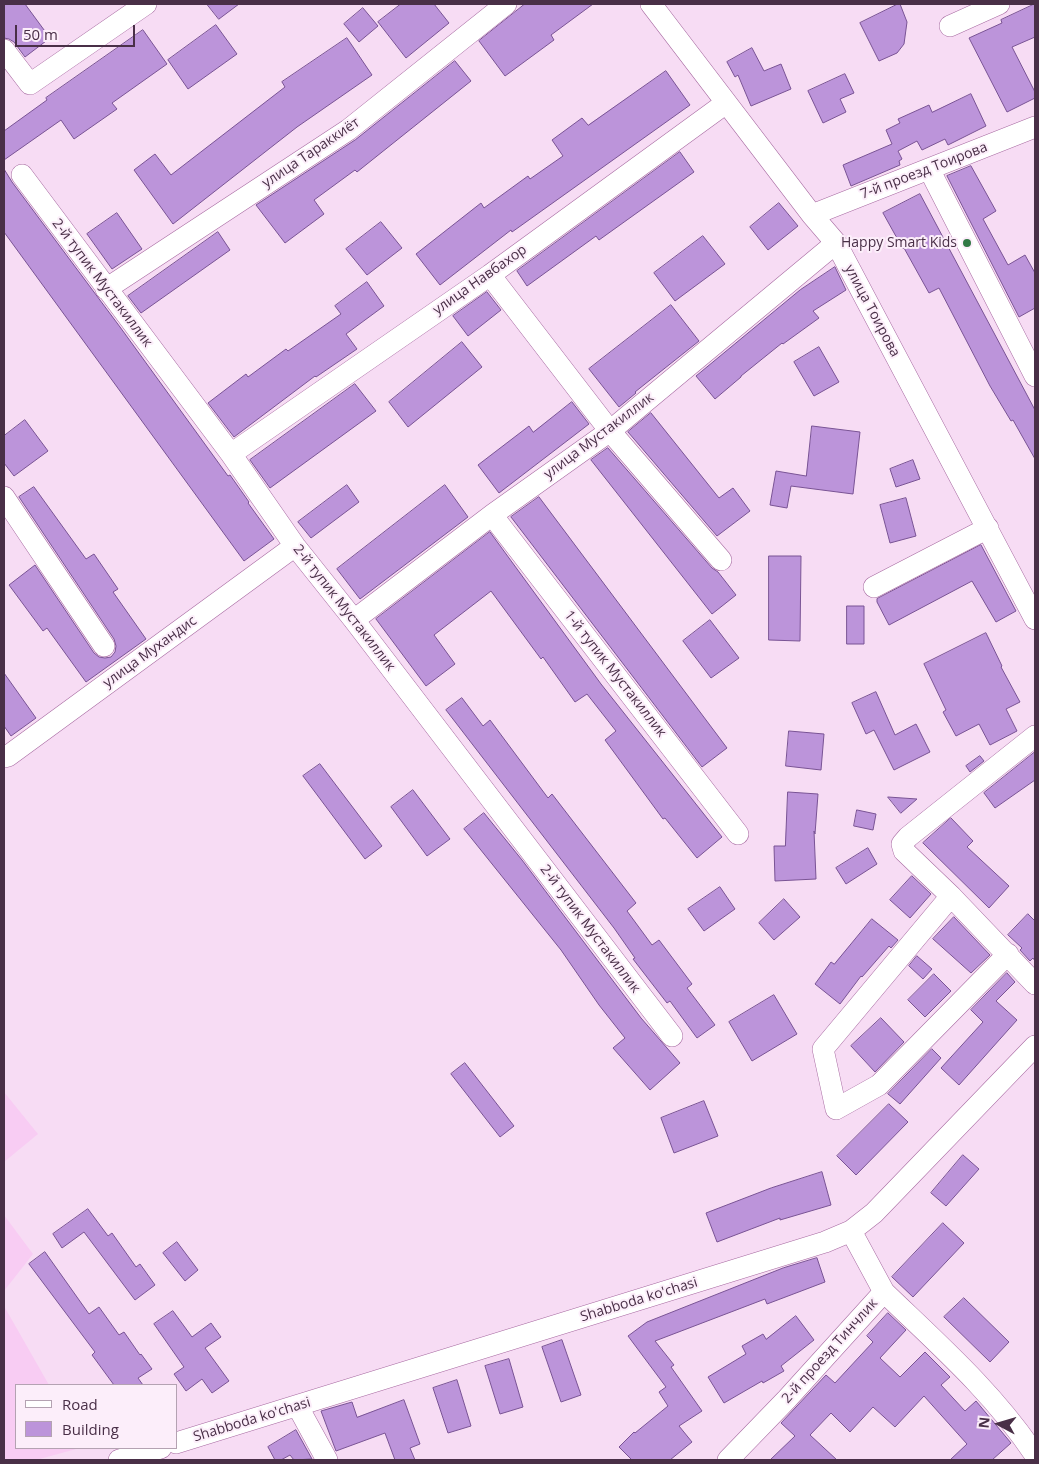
<!DOCTYPE html>
<html>
<head>
<meta charset="utf-8">
<style>
  body { margin:0 }
  #map { position:relative; width:1039px; height:1464px; overflow:hidden; background:#f7dcf4; font-family:"Open Sans",sans-serif }
  canvas { display:block }
  .frame { position:absolute; inset:0; border:5px solid #492f47; pointer-events:none }
  .legend { position:absolute; left:15px; top:1384px; width:162px; height:65px; box-sizing:border-box; background:#fceefa; border:1px solid #b4a2b2; margin:0; padding:6px 9px; list-style:none; font-size:15px; color:#492f47 }
  .legend li { display:flex; align-items:center; gap:10px; height:25px }
  .legend b { width:25px; border:1px solid #b4a2b2 }
  .north { position:absolute; left:974px; top:1399px; width:50px; height:50px; -webkit-text-stroke:4px #fceefa; paint-order:stroke; rotate:276deg; font-size:14px; font-weight:700; line-height:20px; text-align:center; color:#492f47 }
  .north::after { content:''; display:block; margin:auto; width:18px; height:22px; background:#492f47; clip-path:polygon(50% 0,100% 100%,50% 72%,0 100%) }
  .scale { position:absolute; left:15px; top:25px; width:120px; height:22px; box-sizing:border-box; border:2px solid #492f47; border-top:0; padding-left:6px; font-size:15px; line-height:18px; white-space:nowrap; color:#492f47; -webkit-text-stroke:4px #fceefa; paint-order:stroke }
</style>
</head>
<body>
<div id="map">
<canvas width="1039" height="1464"></canvas>
<div class="frame"></div>
<ul class="legend">
<li><b style="height:6px;background:#fff"></b>Road</li>
<li><b style="height:14px;background:#bc94da"></b>Building</li>
</ul>
<div class="north">N</div>
<div class="scale">50 m</div>
</div>
<script>
const context = document.querySelector('canvas').getContext('2d');
context.lineJoin = 'round';
function fillPath(path, color) {
  context.fillStyle = color;
  context.fill(path, 'evenodd');
}
function trace(path, color, width, dash) {
  context.strokeStyle = color;
  context.lineWidth = width;
  context.lineCap = dash ? 'butt' : 'round';
  context.setLineDash(dash || []);
  context.stroke(path);
}
function label(font, color, halo, rows, align = 'center') {
  context.font = font + ' "Open Sans",sans-serif';
  context.lineWidth = 4;
  context.setLineDash([]);
  context.textBaseline = 'middle';
  context.strokeStyle = halo;
  context.fillStyle = color;
  for (const [text, x, y, turn = 0] of rows) {
    context.save();
    context.translate(x, y);
    context.rotate((+turn || 0) * Math.PI / 180);
    context.textAlign = isNaN(turn) ? turn : align;
    if (halo) context.strokeText(text, 0, 0);
    context.fillText(text, 0, 0);
    context.restore();
  }
}
const built = new Path2D(`
  M4 1092 38 1134 4 1162Z
  M4 1215 33 1254 4 1291Z
  M4 1306 49 1385H16V1448H80L36 1460H4Z`);
const building = new Path2D(`
  M4 4H25L50 38 25 57 14 42 9 39 4 38Z
  M207 4H239L219 19Z
  M401 4H434L449 23 406 58 378 22Z
  M525 4H593L551 35 554 40 505 76 479 41Z
  M898 4H900L907 22 904 44 897 53 879 61 860 23Z
  M1035 4V37L1012 47 1035 92V98L1007 112 969 38 1002 23 1001 20Z
  M363 8 378 26 359 42 344 24Z
  M216 25 237 54 188 89 168 60Z
  M143 30 167 64 112 103 117 109 74 139 61 120 4 160V131L47 100 46 98Z
  M347 38 372 75 297 127 173 224 134 170 155 154 171 175 285 87 282 82Z
  M752 48 764 71 781 64 791 89 751 106 738 75 735 77 727 62Z
  M455 61 471 81 357 172 355 170 314 200 324 214 285 243 256 205 355 140Z
  M666 71 690 105 512 232 511 230 440 285 416 254 481 203 484 208 528 176 530 179 563 156 552 140 582 118 588 125Z
  M845 74 854 93 840 99 846 112 823 123 808 91Z
  M971 94 986 126 948 145 945 139 922 150 917 141 898 151 902 159 899 161 900 165 851 186 843 165 892 144 886 130 900 123 898 119 929 105 932 112Z
  M680 152 694 172 599 240 596 236 527 286 517 271Z
  M971 166 996 211 983 219 1008 265 1025 255 1035 273V308L1019 317 947 176Z
  M4 169 12 182 120 327 228 476 230 475 249 502 248 503 274 539 244 561 4 232Z
  M920 194 1035 410V459L1013 420 1011 421 990 386 939 288 929 293 904 248 903 249 883 213Z
  M779 203 798 226 768 250 750 227Z
  M117 213 142 249 112 269 87 234Z
  M381 222 402 248 367 275 346 249Z
  M218 232 230 250 141 313 128 296Z
  M703 236 725 264 675 301 654 273Z
  M835 267 846 290 813 311 819 318 783 344 782 343 741 376V377L715 399 696 376 800 290Z
  M367 282 384 306 346 334 357 349 316 377 315 376 234 437 208 403 246 374 248 377 286 349 288 351 341 314 335 306Z
  M487 292 501 310 468 336 453 316Z
  M671 305 699 341 635 392 636 393 619 407 589 369Z
  M462 342 482 367 408 427 389 402Z
  M819 347 839 382 814 396 794 362Z
  M355 384 376 411 270 488 250 460Z
  M572 402 589 424 499 493 478 465 529 426 533 432Z
  M651 413 719 498 733 488 750 511 717 536 628 432Z
  M25 420 48 451 14 476 4 463V436Z
  M812 426 860 432 853 494 791 486 787 508 770 505 776 471 806 476Z
  M608 448 712 568 718 572 736 595 712 614 591 460Z
  M913 460 920 479 896 487 890 469Z
  M347 485 359 502 311 538 298 522Z
  M445 485 468 517 360 599 337 569Z
  M34 487 86 559 94 554 118 589 113 592 146 639 86 682 47 628 43 631 9 585 35 565 94 653 99 657 105 658 111 657 115 652 116 646 114 639 19 497Z
  M539 497 727 748 702 767 511 517Z
  M906 498 916 536 890 543 880 505Z
  M490 532 601 684 722 837 697 858 665 818 663 819 605 740 616 731 587 694 575 702 543 657 541 659 491 591 434 635 455 664 426 686 376 619Z
  M981 545 1016 611 996 622 972 581 889 625 877 602V599Z
  M769 556H801L800 641 769 640Z
  M847 606H864V644H847Z
  M710 620 739 658 711 678 683 641Z
  M986 633 1002 666 1001 667 1020 702 1006 709 1017 731 990 745 979 724 956 736 943 712 946 710 924 664Z
  M4 673 36 718 11 736 4 726Z
  M876 692 895 735 916 724 930 752 894 770 874 730 866 734 852 703Z
  M462 698 483 726 490 720 548 798 552 794 636 903 627 911 652 945 659 940 692 984 687 988 715 1025 697 1038 670 1001 667 1003 633 959 635 958 614 928 446 710Z
  M789 731 824 734 821 770 786 766Z
  M1035 752V780L995 808 984 793Z
  M980 756 984 761 970 772 966 766Z
  M320 764 382 846 365 859 303 776Z
  M413 790 450 839 427 856 391 807Z
  M788 792 818 794 815 834 814 831 816 879 775 881 774 846H785Z
  M888 797 917 799 901 813Z
  M857 810 876 814 873 830 854 826Z
  M484 813 522 860 641 1018 680 1063 650 1090 613 1048 625 1038 599 1005 561 950 464 829Z
  M951 818 973 841 967 847 1009 886 989 908 923 843Z
  M868 848 877 864 846 884 836 868Z
  M912 876 931 894 910 918 890 900Z
  M720 887 735 909 704 931 688 909Z
  M784 899 800 917 774 940 759 923Z
  M1028 914 1035 921V961L1033 958 1030 961 1020 950 1022 948 1008 935Z
  M954 917 990 955 971 973 933 939Z
  M872 919 898 940 891 948 889 946 862 977 861 976 840 1004 815 984 831 962 834 964Z
  M917 956 932 969 923 979 909 966Z
  M1007 973 1015 982 996 1001 1017 1020 959 1085 941 1068 983 1022 971 1010Z
  M934 974 951 991 925 1017 908 1000Z
  M774 995 797 1034 752 1061 729 1022Z
  M881 1018 904 1042 875 1072 851 1046Z
  M932 1049 941 1058 900 1104 888 1094Z
  M465 1063 514 1126 500 1137 451 1074Z
  M704 1101 718 1136 674 1153 661 1118Z
  M889 1104 908 1122 856 1175 837 1156Z
  M963 1155 979 1169 946 1206 931 1193Z
  M822 1172 831 1205 780 1220V1218L717 1242 706 1213 771 1188Z
  M88 1209 108 1236 112 1233 136 1267 140 1264 155 1285 135 1300 84 1232 62 1248 53 1234Z
  M943 1223 964 1243 913 1297 892 1277Z
  M177 1242 198 1270 185 1281 163 1253Z
  M45 1252 89 1314 99 1307 119 1335 124 1332 140 1355 141 1354 152 1369 138 1378 143 1385H114L92 1355 95 1352 29 1264Z
  M817 1258 825 1282 767 1304 765 1299 655 1341 674 1365 671 1367 702 1411 679 1426 692 1442 670 1460H632L619 1447 634 1432 635 1433 668 1406 659 1392 666 1387 628 1336 647 1322 783 1268Z
  M964 1298 1009 1342 990 1362 944 1317Z
  M173 1311 192 1337 211 1323 221 1337 205 1348 229 1381 212 1393 202 1379 186 1391 174 1374 184 1367 154 1324Z
  M888 1313 906 1330 880 1358 900 1377 925 1352 950 1377 941 1385 965 1411 976 1401 1011 1443 992 1460H950L967 1444 924 1396 895 1427 873 1407 850 1432 831 1413 810 1435 837 1460H770L795 1436 781 1423 826 1375 835 1383 873 1342 867 1336Z
  M796 1316 814 1340 781 1366 784 1371 763 1383 762 1381 724 1403 708 1377 746 1354 742 1346 763 1334 766 1339Z
  M562 1340 581 1395 561 1402 542 1347Z
  M509 1359 523 1407 500 1414 485 1366Z
  M457 1380 471 1426 448 1433 433 1388Z
  M404 1400 420 1444 410 1448 415 1460H395L385 1433 336 1451 321 1411 352 1402 357 1417Z
  M296 1430 312 1459 294 1460 290 1455 281 1460H275L268 1447Z`);
const minor = new Path2D(`
  M651 4 812 215 836 243 1035 619
  M950 26 999 4
  M4 50 30 84 146 4
  M929 169 1035 376
  M22 175 231 454 295 546 354 620 672 1036
  M812 215 1035 127
  M490 275 610 431 721 560
  M106 289 348 130 506 4
  M231 454 490 275 726 103
  M4 497 104 646
  M492 515 738 834
  M874 587 988 528
  M354 620 492 515 610 431 836 243
  M1035 736 908 837 902 844 904 851 951 896 1035 984
  M4 757 8 756 295 546
  M951 896 823 1049 836 1109 879 1085 1008 954
  M884 1292C937 1343 994 1393 1035 1455
  M298 1407 327 1460
  M176 1443 825 1242 851 1231 874 1213 1035 1046
  M119 1460 161 1448
  M728 1460 787 1399 884 1292 851 1231`);
const markers = [
  [967,243,5,"#317845"]
];
const streetNames = [
  ["улица Тараккиёт",311,153,-34],
  ["7-й проезд Тоирова",924,171,-21],
  ["улица Навбахор",480,280,-35],
  ["2-й тупик Мустакиллик",102,283,53],
  ["улица Тоирова",872,311,62],
  ["улица Мустакиллик",599,436,-37],
  ["2-й тупик Мустакиллик",344,608,52],
  ["улица Мухандис",150,652,-36],
  ["1-й тупик Мустакиллик",615,674,52],
  ["2-й тупик Мустакиллик",590,929,53],
  ["Shabboda ko'chasi",639,1300,-17],
  ["2-й проезд Тинчлик",830,1351,-48],
  ["Shabboda ko'chasi",252,1420,-17]
];
const poiNames = [
  ["Happy Smart Kids",957,243]
];
fillPath(built, '#f8ccf3');
fillPath(building, '#bc94da');
trace(building, '#795394', 1);
trace(minor, '#a76aa1', 22);
trace(minor, '#fff', 21);
for (const [x, y, r, color] of markers) {
  const dot = new Path2D();
  dot.arc(x, y, r, 0, 2 * Math.PI);
  context.fillStyle = color;
  context.fill(dot);
  trace(dot, '#fceefa', 2);
}
label('14px', '#492f47', '#fceefa', streetNames);
label('14px', '#492f47', '#fceefa', poiNames, 'right');
</script>
</body>
</html>
